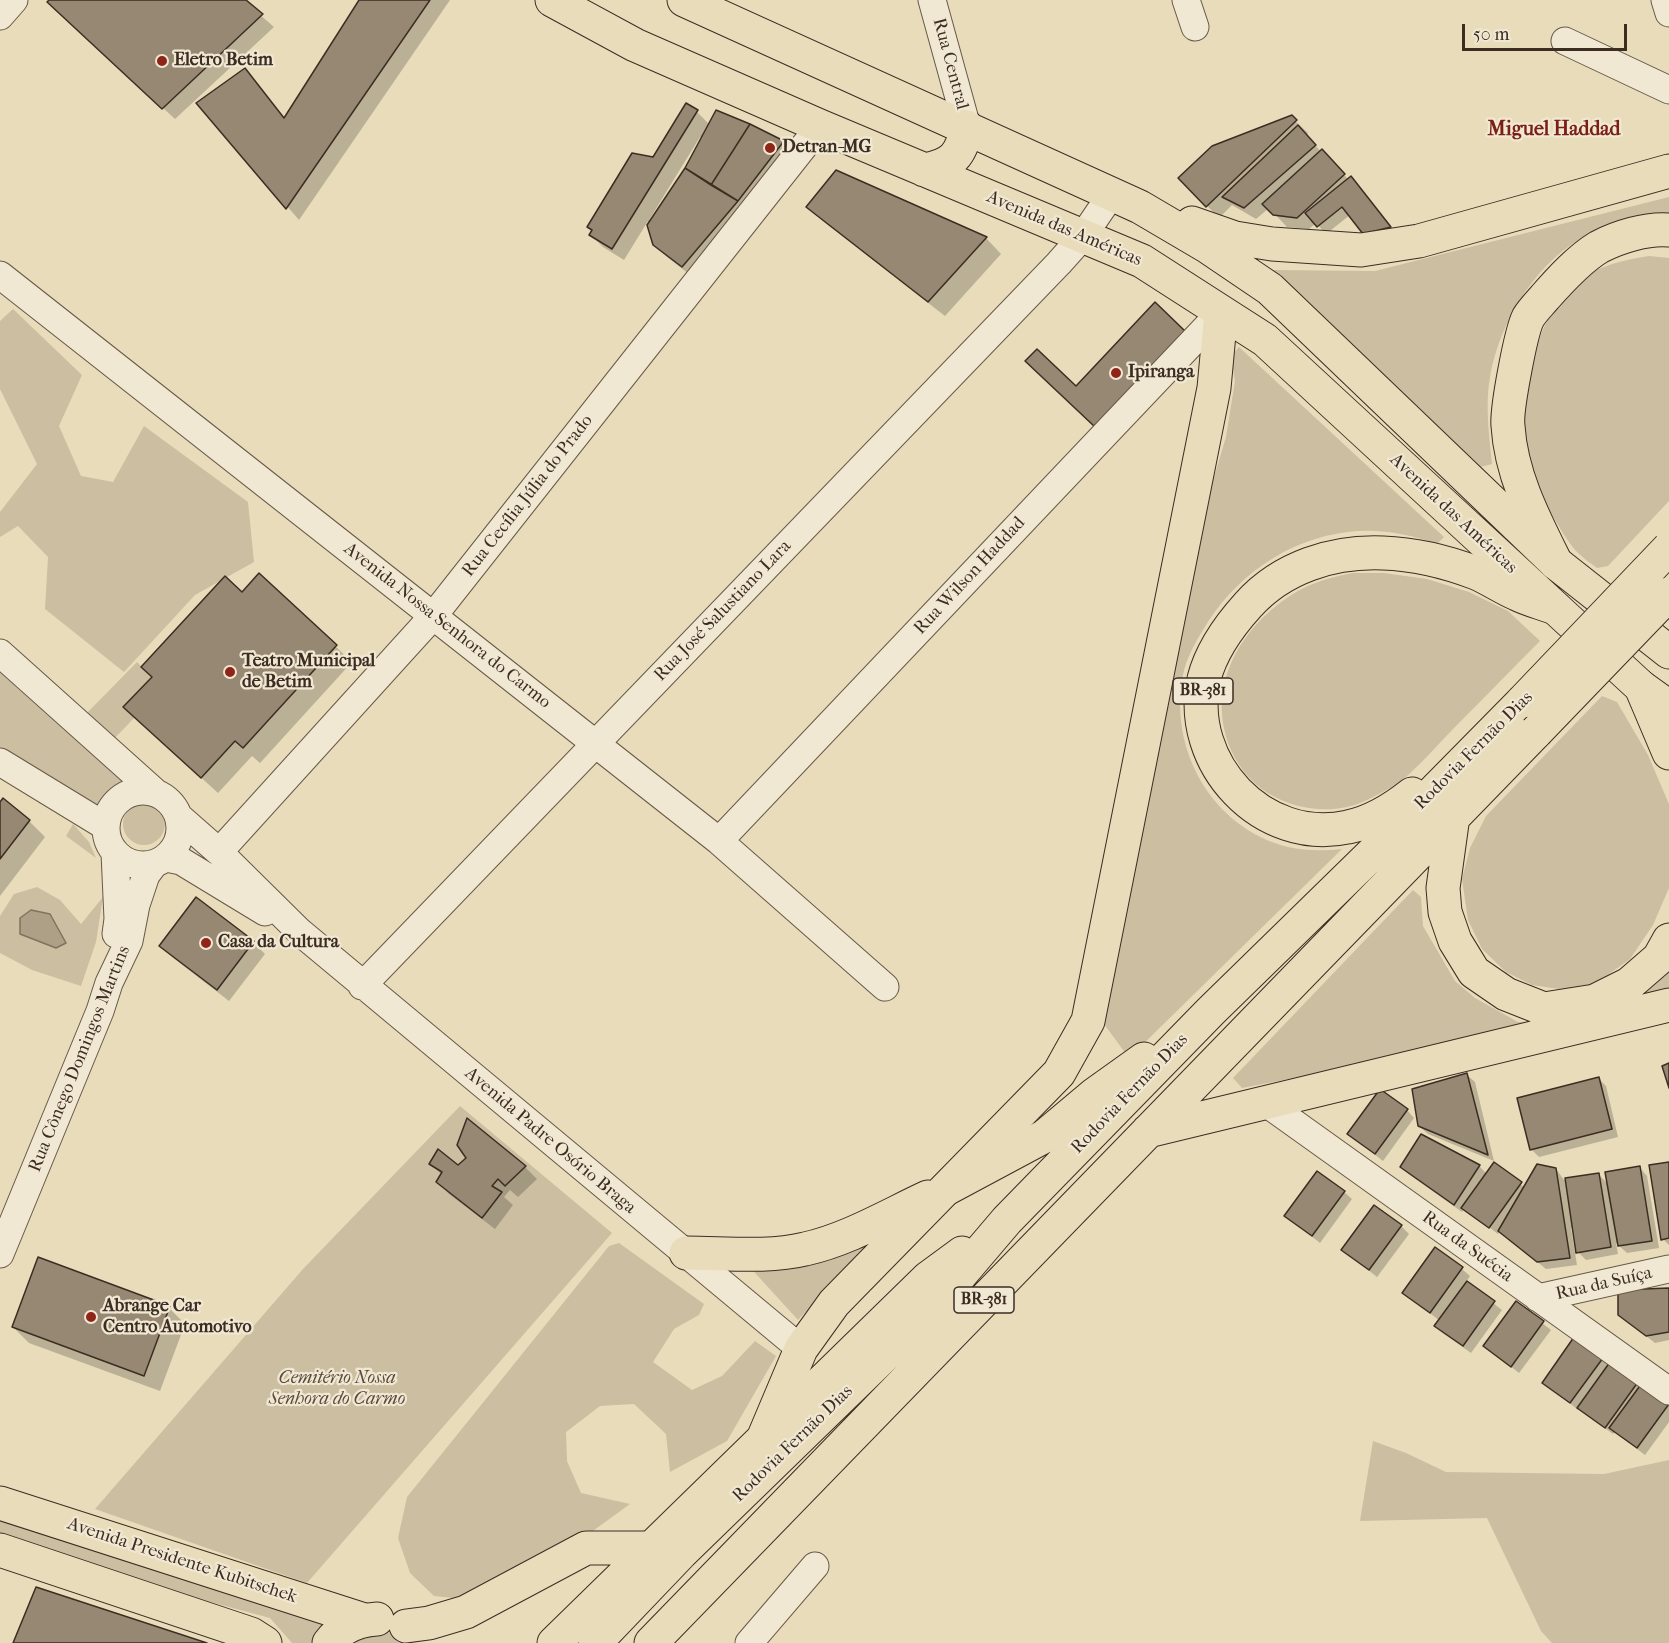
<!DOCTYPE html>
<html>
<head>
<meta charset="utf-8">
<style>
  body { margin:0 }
  #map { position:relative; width:1669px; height:1643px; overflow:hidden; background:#e9dcbb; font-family:"IM FELL French Canon",serif }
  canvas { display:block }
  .scale { position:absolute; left:1462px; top:24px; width:165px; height:27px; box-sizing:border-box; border:3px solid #3c2d23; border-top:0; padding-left:8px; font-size:18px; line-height:21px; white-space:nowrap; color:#3c2d23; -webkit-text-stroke:4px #f1e8d3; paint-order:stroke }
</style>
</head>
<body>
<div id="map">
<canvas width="1669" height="1643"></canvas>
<div class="scale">50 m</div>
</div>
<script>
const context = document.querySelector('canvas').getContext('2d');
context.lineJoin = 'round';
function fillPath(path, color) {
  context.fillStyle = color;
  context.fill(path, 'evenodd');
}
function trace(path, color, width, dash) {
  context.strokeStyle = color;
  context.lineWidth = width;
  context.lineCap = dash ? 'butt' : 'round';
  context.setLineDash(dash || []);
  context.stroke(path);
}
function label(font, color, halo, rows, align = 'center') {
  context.font = font + ' "IM FELL French Canon",serif';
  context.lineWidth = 4.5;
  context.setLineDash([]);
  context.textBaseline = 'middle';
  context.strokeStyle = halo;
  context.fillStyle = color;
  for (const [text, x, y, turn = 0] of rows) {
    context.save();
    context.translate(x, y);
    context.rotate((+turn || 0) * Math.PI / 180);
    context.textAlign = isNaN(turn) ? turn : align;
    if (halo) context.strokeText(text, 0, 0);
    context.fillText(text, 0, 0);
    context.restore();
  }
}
const green = new Path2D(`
  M1669 197V217C1643 219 1617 220 1593 232 1539 257 1500 319 1490 377 1485 405 1489 435 1492 464L1481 467 1271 270 1375 271Z
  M1649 256 1669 258V501L1608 566 1597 568C1590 563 1582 557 1576 551 1561 533 1541 497 1533 475 1518 430 1525 364 1546 323 1550 315 1558 308 1563 301 1571 291 1581 278 1592 272 1611 263 1629 259 1649 256Z
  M13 309 82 375 59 426 81 476 113 482 144 426 248 502 254 562 195 595 124 672 45 609 48 557 18 526 0 537V512L37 464 0 389V321Z
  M1239 347 1444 537 1437 544C1408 534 1379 528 1348 532 1287 539 1233 578 1203 630 1195 643 1186 659 1183 675 1168 749 1212 828 1288 847 1306 851 1324 851 1342 849L1129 1058 1104 1024 1204 511 1226 437 1235 381 1231 356Z
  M1353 573H1384L1427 579 1469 592 1508 611 1540 641C1512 669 1485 697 1457 725 1440 742 1424 761 1406 777 1395 786 1379 794 1367 800 1349 809 1328 811 1309 808 1281 804 1253 788 1238 763 1200 699 1234 631 1293 594 1312 582 1332 577 1353 573Z
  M0 659 135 783C116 788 104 796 97 814L0 758Z
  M137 662 152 677 123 707 134 718 114 739 87 713Z
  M1602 696 1617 702 1648 755 1669 804V888L1653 925 1630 959 1605 977 1584 988 1559 989 1532 985 1506 972 1482 949 1468 920 1462 879 1470 848 1486 816Z
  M123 824a21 21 0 1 1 42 0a21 21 0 1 1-42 0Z
  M73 824 89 842 96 858 66 836Z
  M37 887 60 900 81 924 103 897 96 942 81 986 32 970 0 953V916L14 894Z
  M1413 890 1421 897 1423 926 1455 981 1475 998 1518 1022H1554L1643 994 1669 964V993L1539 1031 1242 1088 1233 1078Z
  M460 1106 612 1233 307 1583 95 1509 303 1269Z
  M880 1232 798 1320 746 1263Z
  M619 1243 704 1304 699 1315 674 1329 653 1362 692 1390 722 1376 755 1341 776 1356 727 1441 670 1472 666 1434 634 1404 600 1406 566 1432 567 1461 581 1493 630 1504 579 1541 463 1599 434 1596 410 1573 398 1538 407 1497 609 1246Z
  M1373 1441 1406 1453 1446 1472 1604 1474 1669 1460V1643H1552L1541 1631 1487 1518 1360 1521Z
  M0 1498 336 1615 316 1634 311 1643H292L270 1618 136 1582 0 1537Z
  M375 1630 390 1633 405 1643H339Z`);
const water = new Path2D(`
  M31 910 50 914 66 943 56 948 20 934V918Z`);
const shadow = new Path2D(`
  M51 0H243L274 27 175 119 61 14Z
  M360 0H450L299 220 198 103 244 70 285 118Z
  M697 112 710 125 783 142 794 154 694 278 667 257 654 245 648 221 624 260 603 247 591 235 654 159ZM700 137 702 139 686 169 651 222 649 220Z
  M1291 117 1308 133 1306 135 1321 152 1349 180 1358 186 1397 235 1373 240 1350 215 1326 234 1316 223 1309 229 1287 227 1269 208 1256 219 1232 205 1219 218 1180 178Z
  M808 206 986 238 1001 254 945 316 824 222Z
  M259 575 352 662 260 763 252 756 218 793 141 723 242 594Z
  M0 804 29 821 45 837 0 896Z
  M196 899 253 942 265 954 229 1001 172 957 161 945Z
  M1467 1075 1475 1082 1494 1161 1428 1134 1419 1126Z
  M1598 1078 1606 1086 1618 1137 1539 1157 1531 1149Z
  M1407 1110 1414 1118 1383 1161 1349 1134Z
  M1421 1136 1479 1166 1487 1174 1494 1164 1525 1188 1556 1169 1564 1180 1598 1174 1609 1185 1640 1168 1647 1176 1659 1248 1627 1253 1616 1243 1618 1254 1586 1260 1578 1252 1574 1228H1571L1577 1265 1546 1269 1500 1231 1498 1234 1464 1208 1462 1212 1410 1175 1402 1167Z
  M431 1164 459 1167H525L537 1179 518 1197 510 1190 504 1197 513 1205 495 1229 449 1194 438 1182 442 1175Z
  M1669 1164V1245L1663 1239Z
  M1344 1192 1352 1199 1320 1243 1286 1216Z
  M1401 1226 1409 1234 1377 1277 1343 1250Z
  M1435 1249 1462 1269 1470 1276 1466 1282 1502 1310 1471 1353 1444 1334 1436 1326 1440 1321 1404 1293Z
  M1669 1289V1340L1655 1343 1620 1315Z
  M1516 1303 1551 1330 1519 1373 1485 1346Z
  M169 1308 185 1324 160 1391 29 1343 13 1327Z
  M1602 1359 1609 1366 1610 1364 1642 1385 1669 1405V1422L1645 1455 1615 1432 1613 1434 1587 1415 1579 1408 1578 1410 1544 1382Z`);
const building = new Path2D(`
  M49 0H246L263 14 162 109 47 2Z
  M359 0H430L286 209 196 103 245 68 284 118Z
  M686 103 698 110 612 249 589 235 592 230 587 227 632 153 653 157Z
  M716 110 750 124 711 185 685 168Z
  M1292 115 1297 120 1206 207 1178 178 1212 146Z
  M750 124 784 141 738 201 711 185Z
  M1298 125 1316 145 1244 208 1222 197Z
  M1322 149 1345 174 1297 218 1273 215 1262 204Z
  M685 168 738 201 682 267 653 245 647 225Z
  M836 170 987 237 928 302 806 207Z
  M1351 176 1391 227 1363 234 1342 207 1317 227 1305 213Z
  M1155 302 1185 331 1095 427 1025 361 1037 349 1076 386Z
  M259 573 337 645 243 748 235 741 201 778 123 707 152 677 141 667 225 576 242 592Z
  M3 798 30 820 0 859V802Z
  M196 897 254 941 217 990 159 946Z
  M1669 1063V1088L1662 1066Z
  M1467 1073 1488 1155 1418 1126 1412 1089Z
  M1599 1077 1612 1129 1530 1150 1517 1098Z
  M1380 1089 1408 1109 1375 1154 1347 1134Z
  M467 1118 526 1166 505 1186 498 1179 492 1186 502 1192 482 1218 436 1182 442 1172 429 1164 438 1149 458 1165 466 1158 457 1145Z
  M1421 1134 1480 1165 1454 1205 1400 1167Z
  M1494 1162 1522 1182 1489 1228 1461 1208Z
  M1669 1162V1238L1661 1240 1649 1165Z
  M1537 1164 1556 1168 1570 1258 1537 1262 1498 1231Z
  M1640 1166 1652 1241 1618 1246 1605 1172Z
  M1317 1171 1345 1191 1312 1236 1284 1216Z
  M1599 1173 1611 1247 1576 1253 1565 1178Z
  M1374 1205 1402 1225 1369 1270 1341 1250Z
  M1435 1247 1463 1267 1430 1313 1402 1293Z
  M38 1257 170 1306 144 1376 12 1327Z
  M1467 1281 1495 1301 1463 1346 1434 1326Z
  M1669 1288V1332L1646 1336 1618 1315V1290Z
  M1516 1301 1544 1321 1511 1367 1483 1346Z
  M1574 1337 1603 1358 1570 1403 1542 1383Z
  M1610 1362 1638 1382 1605 1428 1577 1408Z
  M1642 1383 1669 1404 1637 1448 1609 1428Z
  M36 1587 207 1643H13Z`);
const minor = new Path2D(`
  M932 0 967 127
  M1186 0 1195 27
  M1665 0 1669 13
  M0 16 14 0
  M1565 41 1669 90
  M0 275 719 841 885 987
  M0 653 155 792
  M0 762 105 826
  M106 828a37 37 0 1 1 74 0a37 37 0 1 1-74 0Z
  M178 816 219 852 300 932 801 1349
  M719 841 1221 312
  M219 852 434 615 820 126
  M115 853 118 919 116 934
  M166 858 181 861 265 912
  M362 986 1059 263 1083 236 1111 195
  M1266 1103 1669 1391
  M0 1254 100 1011 109 983 129 941 136 905 146 875 155 863
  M1538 1298 1669 1269
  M749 1643 815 1566`);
const major = new Path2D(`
  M552 0 635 45 820 126 1142 261 1265 340 1641 687 1669 707
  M684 0 1140 207 1208 247 1270 289 1556 563 1669 652
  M924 170C953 165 961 155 967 127
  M1192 223 1235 238 1272 244 1361 250 1419 241 1669 171
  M686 1253C725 1253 768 1258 805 1249 847 1240 889 1215 928 1197
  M0 1503 364 1620
  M0 1550 251 1634 265 1643
  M406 1626 429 1623 466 1612 586 1548H651
  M329 1643C340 1628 358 1620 377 1619
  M554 1643 763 1439 801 1349 834 1303 1059 1073 1088 1021 1214 388 1221 312`);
const highway = new Path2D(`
  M1556 563C1534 519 1511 475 1508 426 1506 410 1521 332 1528 318 1532 311 1540 303 1545 297 1560 280 1579 259 1599 247 1618 237 1647 228 1669 230
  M1641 687 1669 753
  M1412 794C1393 809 1373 822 1348 827 1263 846 1185 763 1204 679 1211 651 1229 626 1248 605 1282 567 1333 551 1383 553 1414 554 1447 562 1476 573 1490 579 1503 588 1517 594 1529 600 1542 603 1555 608
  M1453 816 1443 888 1445 912 1455 941 1474 972 1506 994 1544 1009 1595 1001 1629 984 1659 958 1669 940
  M1148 1131 1669 1005
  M946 1189 1045 1136 1095 1094 1144 1059
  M763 1439 928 1278 962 1253
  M595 1643 681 1553 927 1314 1007 1220 1211 1011 1382 844 1523 701
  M651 1643 1536 732`);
const highwayBridge = new Path2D(`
  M1523 701 1669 548
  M1536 732 1669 594`);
const markers = [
  [162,61,6,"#8f2418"],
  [770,148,6,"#8f2418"],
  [1116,373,6,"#8f2418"],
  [230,672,6,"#8f2418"],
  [206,943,6,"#8f2418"],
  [91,1317,6,"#8f2418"]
];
const shields = [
  [1203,691,60],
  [984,1300,60]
];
const shieldNames = [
  ["BR-381",1203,691],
  ["BR-381",984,1300]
];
const poiNames = [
  ["Eletro Betim",174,61],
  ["Detran-MG",782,148],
  ["Ipiranga",1128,373],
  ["Teatro Municipal",242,662],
  ["de Betim",242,683],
  ["Casa da Cultura",218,943],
  ["Abrange Car",103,1307],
  ["Centro Automotivo",103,1328]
];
const streetNames = [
  ["Rua Central",950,64,75],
  ["Avenida das Américas",1064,229,23],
  ["Rua Cecília Júlia do Prado",528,496,-52],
  ["Avenida das Américas",1453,514,43],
  ["Rua Wilson Haddad",970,576,-47],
  ["Rua José Salustiano Lara",723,611,-46],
  ["Avenida Nossa Senhora do Carmo",447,626,38],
  ["Rodovia Fernão Dias",1474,751,-45],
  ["Rua Cônego Domingos Martins",80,1059,-68],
  ["Rodovia Fernão Dias",1130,1094,-46],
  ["Avenida Padre Osório Braga",550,1141,40],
  ["Rua da Suécia",1467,1247,36],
  ["Rua da Suíça",1604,1284,-13],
  ["Rodovia Fernão Dias",793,1444,-44],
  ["Avenida Presidente Kubitschek",182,1561,18]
];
const parkNames = [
  ["Cemitério Nossa",337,1379],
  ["Senhora do Carmo",337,1400]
];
const neighbourhoodNames = [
  ["Miguel Haddad",1554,130]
];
fillPath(green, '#ccbea1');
fillPath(water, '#aea087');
trace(water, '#80725f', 1.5);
fillPath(shadow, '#0003');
fillPath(building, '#968872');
trace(building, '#3c2d23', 1.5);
trace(minor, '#675949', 29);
trace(major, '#3c2d23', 35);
trace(highway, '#3c2d23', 35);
trace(minor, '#f1e8d3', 27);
trace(major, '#e9dcbb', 33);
trace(highway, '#e9dcbb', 33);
trace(highwayBridge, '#3c2d23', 35, []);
trace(highwayBridge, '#e9dcbb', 33);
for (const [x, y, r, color] of markers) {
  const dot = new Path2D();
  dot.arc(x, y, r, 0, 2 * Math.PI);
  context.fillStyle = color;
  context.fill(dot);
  trace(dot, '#f1e8d3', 2);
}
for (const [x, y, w] of shields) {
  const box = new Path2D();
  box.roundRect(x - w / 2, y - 13, w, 26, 4.5);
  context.fillStyle = '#f1e8d3';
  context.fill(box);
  trace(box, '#3c2d23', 1.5);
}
label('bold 16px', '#3c2d23', null, shieldNames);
label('bold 18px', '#3c2d23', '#f1e8d3', poiNames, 'left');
label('18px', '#3c2d23', '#f1e8d3', streetNames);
label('italic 18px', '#594a3c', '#f1e8d3', parkNames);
label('bold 20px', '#7a1f14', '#f1e8d3', neighbourhoodNames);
</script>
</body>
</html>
